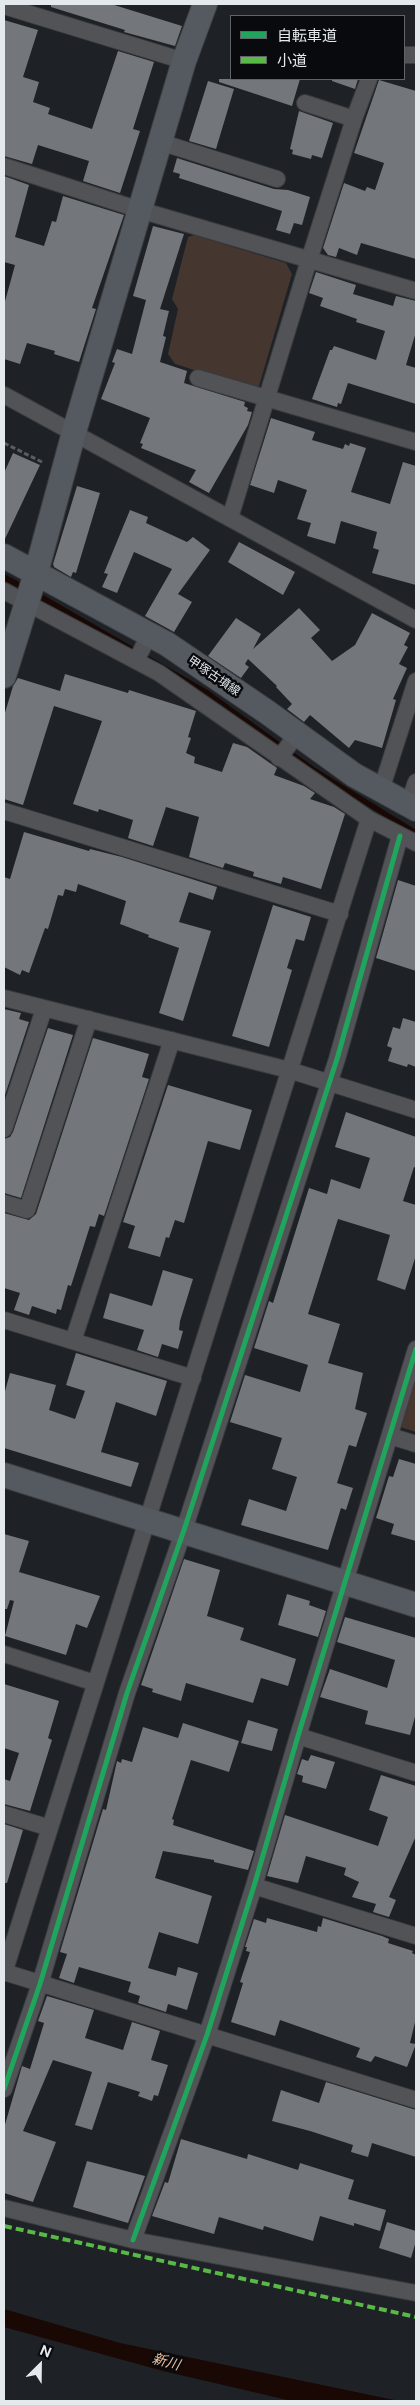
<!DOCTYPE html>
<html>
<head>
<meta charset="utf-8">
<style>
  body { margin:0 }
  #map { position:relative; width:420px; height:2405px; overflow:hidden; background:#1e2125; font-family:"Public Sans","Noto Sans JP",sans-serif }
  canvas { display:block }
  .frame { position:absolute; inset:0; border:5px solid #e4e9ed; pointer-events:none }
  .legend { position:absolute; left:230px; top:15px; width:175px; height:65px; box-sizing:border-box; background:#080a0d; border:1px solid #606367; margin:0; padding:6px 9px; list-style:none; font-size:15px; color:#e4e9ed }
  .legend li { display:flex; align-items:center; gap:10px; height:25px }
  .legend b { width:25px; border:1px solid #606367 }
  .north { position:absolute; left:15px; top:2340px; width:50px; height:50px; -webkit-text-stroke:4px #080a0d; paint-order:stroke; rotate:23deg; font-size:14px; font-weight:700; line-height:20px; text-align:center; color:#e4e9ed }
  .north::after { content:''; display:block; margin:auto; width:18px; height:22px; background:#e4e9ed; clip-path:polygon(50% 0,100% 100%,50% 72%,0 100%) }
</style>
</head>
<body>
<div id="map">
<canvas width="420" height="2405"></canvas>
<div class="frame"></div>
<ul class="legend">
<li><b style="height:6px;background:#20a55d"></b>自転車道</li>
<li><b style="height:6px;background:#58b947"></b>小道</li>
</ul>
<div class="north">N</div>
</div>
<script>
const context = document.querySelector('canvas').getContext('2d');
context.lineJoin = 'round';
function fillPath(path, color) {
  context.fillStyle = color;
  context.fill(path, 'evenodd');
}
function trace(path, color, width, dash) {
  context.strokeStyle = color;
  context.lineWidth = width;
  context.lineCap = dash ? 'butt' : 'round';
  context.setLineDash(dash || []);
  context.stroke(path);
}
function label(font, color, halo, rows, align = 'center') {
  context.font = font + ' "Public Sans","Noto Sans JP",sans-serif';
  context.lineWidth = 5;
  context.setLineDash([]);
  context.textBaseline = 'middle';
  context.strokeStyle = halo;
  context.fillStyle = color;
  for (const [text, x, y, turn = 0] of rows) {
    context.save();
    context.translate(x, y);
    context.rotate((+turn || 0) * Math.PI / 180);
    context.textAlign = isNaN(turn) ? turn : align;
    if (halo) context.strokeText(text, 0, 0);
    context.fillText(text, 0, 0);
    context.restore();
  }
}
const green = new Path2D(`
  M194 235 286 263 292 274 259 386 252 388 175 364 168 354 178 309 172 299 188 237Z
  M416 1377V1432L400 1427Z`);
const water = new Path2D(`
  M4 2309 120 2343 399 2401H292L163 2371 4 2327Z`);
const stream = new Path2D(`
  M4 577 26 589
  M34 593 207 693 312 769 416 833`);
const building = new Path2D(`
  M51 4H111L182 26 175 46 124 32 125 30 51 7Z
  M4 20 38 30 23 77 39 82 33 102 50 108 48 114 92 129 118 51 154 62 133 129 140 131 120 193 83 181 89 161 38 145 32 164 4 156Z
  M219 79H300L292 106 219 82Z
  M332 79H358L355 89 332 81Z
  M379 80 416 91V259L361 243 357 255 339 248 336 257 328 255 323 248 344 183 365 191 367 187 375 190 384 163 354 153Z
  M208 81 234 89 216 149 189 141Z
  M299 111 333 123 322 158 312 155 311 159 292 154 293 150 290 149Z
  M177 158 274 189 288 190 310 197 302 225 294 223 290 234 276 230 282 211 179 178 180 174 173 172Z
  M4 176 29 185 15 237 44 246 52 221 56 222 63 196 124 215 92 308 96 309 79 362 54 354 55 351 27 343 20 364 4 359V305L15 265 4 262Z
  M153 226 184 234 160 309 169 311 163 336 166 337 160 362 187 371 184 383 245 402 244 406 248 408 247 411 252 412 248 425 209 493 189 482 196 470 141 448 143 444 140 443 150 418 101 399 115 363 112 362 117 349 132 354 146 300 133 296Z
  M316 272 356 285 353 294 393 306 396 296 416 301V332L406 365 416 368V404L348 383 341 404 338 403 337 407 312 399 330 350H332L334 346 376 360 385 331 356 322 357 319 320 306 323 298 309 293Z
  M271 418 315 432 312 440 343 449 345 444 349 446 350 443 366 448 351 492 390 504 403 462 416 466V585L372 573 379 550 373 548 377 532 341 521 335 544 307 536 311 523 297 519 307 490 278 480 274 493 250 485Z
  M13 453 40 465 4 541V473Z
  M77 486 100 493 76 573 73 572 71 577 54 567 53 564Z
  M130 510 148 517 146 523 187 542 193 537 210 550 178 594 192 602 174 632 145 616 172 569 134 552 117 593 102 587 108 574 104 573Z
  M239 542 295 572 283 595 228 562Z
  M299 608 320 630 311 638 332 661 355 645 372 613 410 633 404 645 408 647 399 664 407 668 393 699 396 700 382 748 355 740 349 748 310 715 304 722 287 709 292 704 276 687 277 686 248 659 245 664 249 667 241 678 208 656 236 618 261 634 253 649Z
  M65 674 128 693 129 690 196 711 188 737 191 738 186 753 195 757 194 763 222 772 233 743 247 747 277 768 274 775 304 786 315 793 310 799 334 807 345 814 321 889 283 877 281 884 253 876 254 872 225 863 223 868 189 857 199 817 166 807 153 846 128 838 133 820 99 809 98 812 73 804 102 721 54 706 23 805 4 799V716L13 686 18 678 60 691Z
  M24 832 89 851 90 849 122 857 217 887 213 900 189 892 179 922 211 931 183 1021 159 1013 179 948 148 937 149 935 120 924 126 901 78 884 76 892 65 889 63 896 58 895 48 929 45 928 29 973 22 970 20 975 4 967V877L10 879Z
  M398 880 416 886V971L376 958Z
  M273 905 311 917 304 941 296 939 287 968 292 970 269 1047 232 1036Z
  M4 1009 21 1013 19 1019 29 1022 4 1098Z
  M403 1018 416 1022V1067L408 1064 407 1067 388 1061 392 1048 387 1046 393 1027 400 1029Z
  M48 1028 73 1035 21 1198 4 1193V1139L10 1137 13 1132Z
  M93 1038 149 1054 142 1077 149 1079 104 1216 99 1214 95 1227 90 1226 71 1286 68 1285 61 1310 57 1309 56 1314 32 1306 29 1315 14 1310 20 1293 4 1288V1213L29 1220 36 1214Z
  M168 1085 252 1110 240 1150 208 1141 184 1223 175 1220 169 1238 166 1237 160 1257 128 1248 135 1226 123 1222Z
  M346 1112 416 1137V1168L414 1167 403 1201 416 1205V1255L405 1290 377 1280 390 1235 338 1219 308 1314 340 1324 328 1363 363 1373 355 1409 367 1413 356 1447 349 1445 337 1483 353 1488 346 1510 341 1508 328 1550 241 1525 249 1499 286 1511 297 1477 272 1469 282 1438 230 1422 245 1375 300 1392 308 1365 254 1348 269 1301 273 1303 309 1188 327 1194 331 1179 360 1189 370 1158 335 1147Z
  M163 1270 193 1279 180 1321 179 1330 183 1331 178 1349 162 1344 158 1357 137 1350 144 1330 103 1318 110 1293 152 1306Z
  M76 1353 167 1381 156 1416 116 1402 101 1452 139 1463 131 1487 4 1448V1395L10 1373 56 1385 49 1410 75 1419 85 1391 66 1385Z
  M399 1459 416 1464V1541L391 1534 394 1524 376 1518 389 1476 393 1477Z
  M4 1534 29 1541 19 1572 100 1596 87 1628 76 1624 66 1655 5 1636 14 1601 10 1600 7 1609H4Z
  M184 1559 220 1570 207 1616 244 1628 240 1640 296 1659 288 1686 261 1678 253 1703 186 1683 181 1701 152 1692 153 1689 141 1685Z
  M287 1594 310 1601 309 1605 326 1611 318 1637 278 1625Z
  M345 1617 416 1638V1713L410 1735 365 1724 368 1711 320 1697 330 1669 387 1688 395 1660 337 1642Z
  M4 1684 59 1701 48 1738 52 1740 30 1811 4 1804V1779L10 1781 19 1753 4 1748Z
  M248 1720 278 1729 272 1751 241 1743Z
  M183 1723 239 1741 229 1772 191 1760 172 1819 174 1820 173 1825 254 1851 248 1870 214 1862V1860L163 1851 155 1878 212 1896 198 1944 159 1932 148 1968 176 1976 178 1967 198 1973 187 2010 168 2004 166 2012 138 2003 140 1996 128 1992 131 1982 79 1967 74 1983 59 1978 67 1954 60 1952 103 1809 106 1810 117 1761 121 1763 122 1759 132 1762 143 1727 178 1738Z
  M311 1755 335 1762 326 1789 302 1782 303 1776 297 1774 302 1759 308 1761Z
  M381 1775 416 1786V1836L389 1897 396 1900 389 1917 373 1912 376 1904 352 1897 359 1882 344 1875 346 1868 306 1856 298 1883 267 1876 285 1815 378 1846 388 1817 369 1810Z
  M4 1824 23 1830 7 1883H4Z
  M267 1918 317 1932 318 1926 321 1927 323 1918 382 1936 389 1939 388 1943 413 1951 412 1953 416 1955V2018L410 2043 416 2044 407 2067 375 2056 371 2062 356 2057 360 2048 280 2020 275 2036 231 2022 243 1983 240 1982 250 1952 246 1951 247 1947H245L254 1919 266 1923Z
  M47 1996 94 2010 85 2038 123 2050 132 2022 160 2031 151 2060 168 2065 158 2096 154 2095 152 2101 138 2096 140 2092 108 2082 92 2130 75 2125 92 2072 53 2060 23 2131 56 2142 33 2202 4 2193V2128L22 2066 30 2069 44 2023 38 2021Z
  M326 2082 416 2110V2157L372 2143 368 2157 351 2152 353 2145 310 2131 272 2121 281 2090 319 2103Z
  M181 2139 247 2159 248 2154 298 2170 300 2163 354 2180 348 2199 386 2210 380 2231 354 2223V2226L320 2216 313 2241 264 2226 263 2230 219 2217 214 2234 152 2216 165 2182 168 2183Z
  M87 2161 145 2176 128 2223 73 2207Z
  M387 2222 416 2231V2241L411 2258 379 2248Z`);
const path = new Path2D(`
  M4 443 44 463`);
const street = new Path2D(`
  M4 6 184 61
  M404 55H416
  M305 103 354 119
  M160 142 277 179
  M4 166 140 210 416 291
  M198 378 416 442
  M4 395 416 620
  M230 518 304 276 354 119 369 79
  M4 591 159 673 369 819 416 843
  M136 661 149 635
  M279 758 298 733
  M381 790 416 681
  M408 805 416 782
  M4 811 340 914
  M4 998 289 1070 416 1110
  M4 1129 44 1009
  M4 1203 27 1210 89 1019
  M4 1320 193 1378
  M73 1341 172 1040
  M390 1436 416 1444
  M4 1654 95 1683
  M298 1736 416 1773
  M4 1814 50 1828
  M254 1886 416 1936
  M4 1972 416 2100
  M4 1973 369 819
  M4 2089 40 1984 127 1693 184 1530 337 1059 400 836
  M4 2208 133 2240 416 2293
  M133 2240 207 2035 254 1886 298 1736 416 1349`);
const secondary = new Path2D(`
  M4 556 167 644 267 712 354 775 416 809
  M4 676 36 573 74 432 184 61 205 4
  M4 1475 416 1605`);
const quiet = new Path2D(`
  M4 2226 416 2317`);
const cycleway = new Path2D(`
  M4 2089 40 1984 127 1693 184 1530 337 1059 400 836
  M133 2240 207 2035 254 1886 298 1736 416 1349`);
const streetNames = [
  ["甲塚古墳線",214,676,34]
];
const waterNames = [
  ["新川",166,2362,15]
];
fillPath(green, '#45372f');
fillPath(water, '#190803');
trace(stream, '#190803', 5.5);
fillPath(building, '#73767a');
trace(street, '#393b3e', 18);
trace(secondary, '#393b3e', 26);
trace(path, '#5a5d60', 3, [5, 2.5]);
trace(street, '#515356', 16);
trace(secondary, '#555a60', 24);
trace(quiet, '#58b947', 4, [8, 4]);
trace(cycleway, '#20a55d', 5);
label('12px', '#e4e9ed', '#080a0d', streetNames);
label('italic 14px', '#f4c09e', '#080a0d', waterNames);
</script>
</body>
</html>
